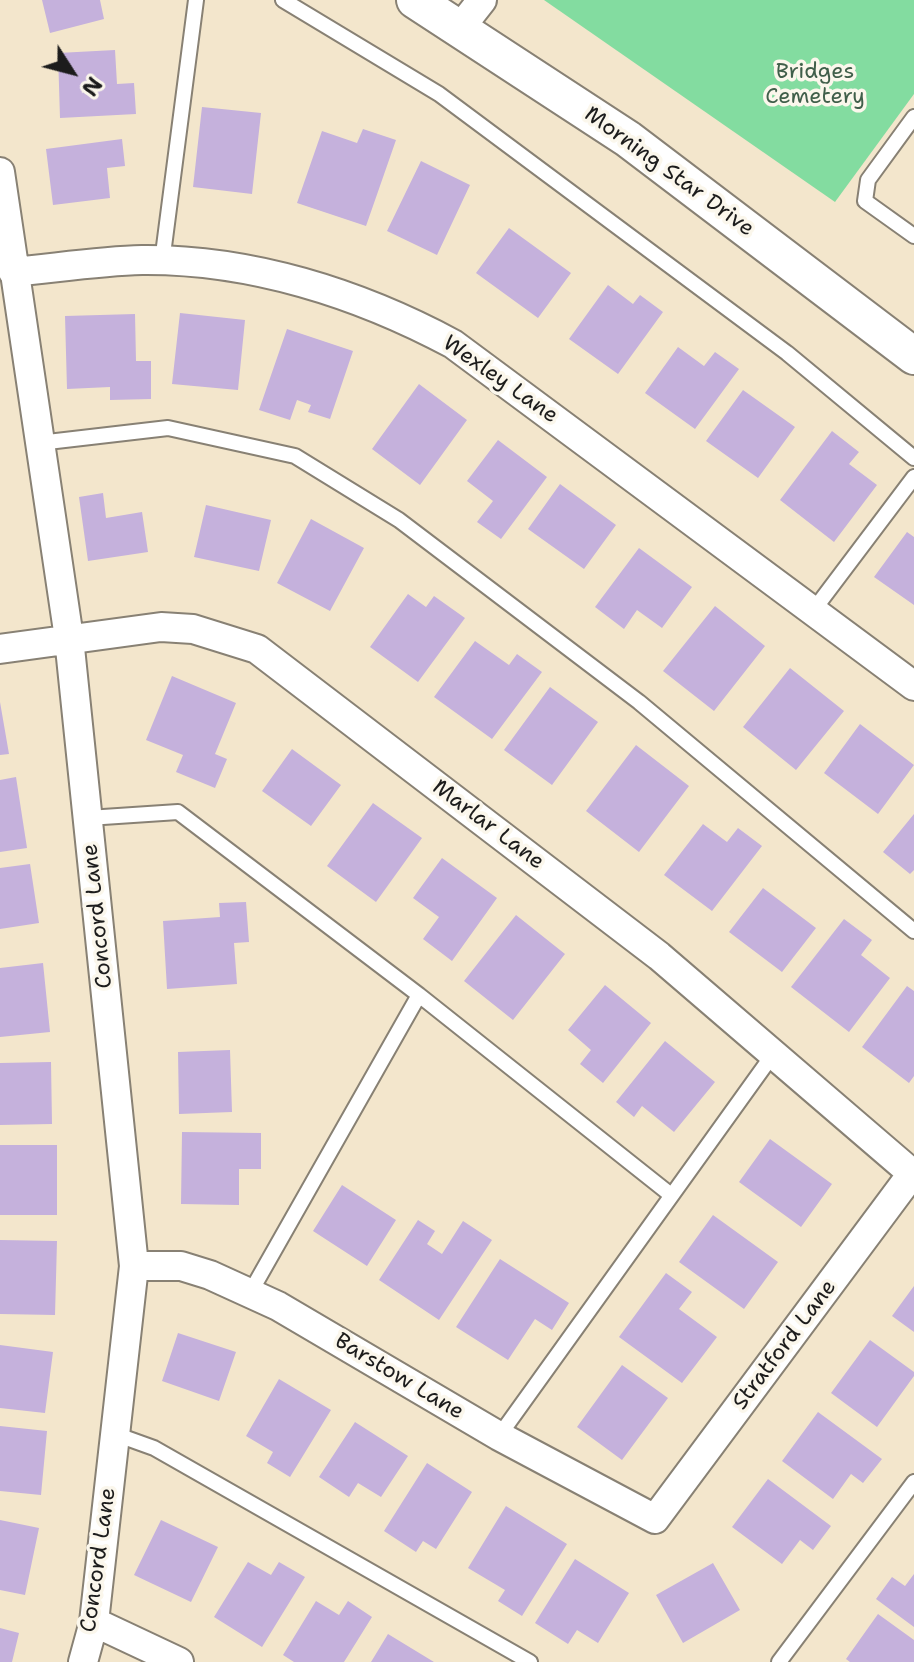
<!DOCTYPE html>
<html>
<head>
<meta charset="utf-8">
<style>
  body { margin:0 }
  #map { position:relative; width:914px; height:1662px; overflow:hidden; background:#f3e6cc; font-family:"Shantell Sans",sans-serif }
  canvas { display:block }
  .north { position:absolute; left:32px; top:32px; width:80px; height:80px; -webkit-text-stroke:6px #fbf7ec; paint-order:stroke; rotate:126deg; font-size:22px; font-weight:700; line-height:32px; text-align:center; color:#1c1c1c }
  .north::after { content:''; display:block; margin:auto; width:28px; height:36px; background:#1c1c1c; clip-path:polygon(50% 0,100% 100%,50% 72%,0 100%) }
</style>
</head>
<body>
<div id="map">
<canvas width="914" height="1662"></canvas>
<div class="north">N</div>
</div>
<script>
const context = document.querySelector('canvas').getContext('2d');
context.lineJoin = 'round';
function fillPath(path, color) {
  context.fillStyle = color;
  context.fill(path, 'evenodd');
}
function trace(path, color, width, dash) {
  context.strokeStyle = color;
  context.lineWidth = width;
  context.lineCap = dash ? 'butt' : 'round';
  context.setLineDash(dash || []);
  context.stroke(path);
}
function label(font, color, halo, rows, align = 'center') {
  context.font = font + ' "Shantell Sans",sans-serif';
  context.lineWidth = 7;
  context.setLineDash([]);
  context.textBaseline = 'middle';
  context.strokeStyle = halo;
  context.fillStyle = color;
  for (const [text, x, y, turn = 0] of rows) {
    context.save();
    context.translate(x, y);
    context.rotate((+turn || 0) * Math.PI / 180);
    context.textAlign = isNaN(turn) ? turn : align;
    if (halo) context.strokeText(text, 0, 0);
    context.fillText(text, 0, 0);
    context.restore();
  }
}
const green = new Path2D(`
  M544 0H914V94L835 202Z`);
const building = new Path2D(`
  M42 0H100L104 19 50 33Z
  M115 50 117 84 134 83 136 114 60 118 58 53Z
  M202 107 261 113 252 194 193 187Z
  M363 129 396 140 366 226 297 203 322 131 357 143Z
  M122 139 125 166 107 168 110 198 53 205 46 149Z
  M421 161 470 185 437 255 387 231Z
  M509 228 571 273 538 318 476 273Z
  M608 285 633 304 640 295 663 312 618 374 569 339Z
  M180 313 245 320 238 390 172 384Z
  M135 314 136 361H151V399L110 400V387L67 389 65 316Z
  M287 329 353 351 330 419 308 412 311 405 297 400 290 420 259 410Z
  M678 347 704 366 715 352 739 369 695 429 645 393Z
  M419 384 467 420 420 485 372 449Z
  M743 390 795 427 758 478 706 441Z
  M832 431 859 452 849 464 877 485 834 542 780 500Z
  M498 440 547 477 501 539 477 522 493 501 467 481Z
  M560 484 616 525 584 569 528 529Z
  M103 493 106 518 142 512 148 552 88 561 79 497Z
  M206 505 271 520 259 571 194 557Z
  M311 519 364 548 330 611 277 583Z
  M907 532 914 537V605L874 577Z
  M639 548 692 587 662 628 637 610 624 629 595 607Z
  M408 594 426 607 434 596 465 618 418 682 370 647Z
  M715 606 765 646 714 711 663 671Z
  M475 641 509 665 517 654 542 672 492 739 434 697Z
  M790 668 844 711 796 770 743 727Z
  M172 676 236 703 215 754 227 759 215 788 176 772 183 755 146 740Z
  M550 687 598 722 552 785 504 750Z
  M0 702 9 754 0 755Z
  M860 724 914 765 878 814 824 773Z
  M636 745 689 786 639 852 586 811Z
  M292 749 341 785 311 826 262 791Z
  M16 777 27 848 0 852V780Z
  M373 803 422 838 376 902 327 866Z
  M914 814V870L910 874 883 852Z
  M703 824 727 842 738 828 762 846 712 911 664 875Z
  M442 858 497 898 452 961 423 939 439 917 413 898Z
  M30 864 39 923 0 929V868Z
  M763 888 816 928 782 972 729 932Z
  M246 902 249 942 234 943 237 984 167 989 163 921 220 917 219 903Z
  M516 915 565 954 513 1020 464 981Z
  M844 919 872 940 861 955 890 978 849 1032 791 987Z
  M43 963 50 1032 0 1037V968Z
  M605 985 651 1023 603 1083 580 1064 591 1050 568 1030Z
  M907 986 914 991V1076L909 1083 862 1047Z
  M665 1041 715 1082 674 1132 642 1106 634 1117 616 1102Z
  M230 1050 232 1112 179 1114 178 1052Z
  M51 1062 52 1124 0 1125V1063Z
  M182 1132 261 1133V1169H239V1205L181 1204Z
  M770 1139 832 1184 801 1227 739 1182Z
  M0 1145H57V1215H0Z
  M342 1185 396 1220 367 1266 313 1231Z
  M713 1215 778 1262 744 1309 679 1262Z
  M418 1220 435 1231 427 1244 442 1254 463 1221 492 1240 439 1320 379 1280Z
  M0 1240 57 1241 55 1315 0 1314Z
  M500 1259 569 1303 552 1330 535 1319 508 1360 456 1327Z
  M666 1273 692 1292 679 1309 717 1337 682 1383 619 1337Z
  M914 1286V1332L892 1316Z
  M178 1333 236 1352 219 1401 162 1381Z
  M870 1340 914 1372V1376L877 1427 831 1393Z
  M0 1345 53 1352 45 1413 0 1408Z
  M622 1365 668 1398 622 1460 577 1427Z
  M279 1379 331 1410 290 1477 267 1463 273 1452 246 1436Z
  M818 1412 882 1459 863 1483 851 1474 833 1499 782 1461Z
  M355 1422 408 1456 381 1497 358 1483 349 1497 319 1477Z
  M0 1426 47 1431 41 1495 0 1491Z
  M427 1463 472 1492 436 1549 423 1541 416 1552 384 1531Z
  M768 1479 831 1526 813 1550 800 1540 782 1564 732 1527Z
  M506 1506 567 1544 522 1616 498 1601 505 1590 468 1568Z
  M0 1520 39 1528 25 1595 0 1590Z
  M161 1520 218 1547 191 1602 134 1575Z
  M575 1559 629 1593 598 1643 577 1630 568 1644 535 1623Z
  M248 1562 271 1575 279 1562 305 1577 262 1647 214 1617Z
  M713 1563 740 1610 683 1643 656 1595Z
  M914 1574V1627L876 1599 892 1577 905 1586Z
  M316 1601 339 1615 348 1601 372 1617 344 1662H294L283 1655Z
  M878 1614 914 1640V1662H850L846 1659Z
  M0 1628 19 1633 12 1662H0Z
  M388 1634 434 1662H371Z`);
const service = new Path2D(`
  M283 0 439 94 787 353 914 458
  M914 117 868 180 865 201 914 236
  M162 262 196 0
  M39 443 168 428 295 456 399 520 639 702 914 931
  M813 611 914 477
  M88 818 178 812 419 995
  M250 1293 419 995 671 1195
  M115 1434 154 1448 530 1662
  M499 1436 774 1053
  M779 1662 914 1482`);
const minor = new Path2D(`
  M460 28 482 0
  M0 172 69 638 134 1266 94 1622 83 1662
  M13 272C56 268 99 261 142 260 250 259 358 293 453 344L914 686
  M0 649 161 627 193 629 257 649 659 956 914 1175
  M134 1266H181L210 1275 278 1306 499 1436 655 1519 914 1171
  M94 1622 179 1662`);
const tertiary = new Path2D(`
  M415 0 628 139 914 356`);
const parkNames = [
  ["Bridges",815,72],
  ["Cemetery",815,97]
];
const streetNames = [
  ["Morning Star Drive",669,172,36],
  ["Wexley Lane",500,380,35],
  ["Marlar Lane",488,825,37],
  ["Concord Lane",98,916,-96],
  ["Stratford Lane",785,1345,-53],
  ["Barstow Lane",399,1377,31],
  ["Concord Lane",99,1560,-82]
];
fillPath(green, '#83dca0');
fillPath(building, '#c5b1dc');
trace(service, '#888174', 18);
trace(minor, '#888174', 32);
trace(tertiary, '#888174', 40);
trace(service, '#fff', 14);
trace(minor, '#fff', 28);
trace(tertiary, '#fff', 36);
label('22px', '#405f4a', '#fbf7ec', parkNames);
label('22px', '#1c1c1c', '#fbf7ec', streetNames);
</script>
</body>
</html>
